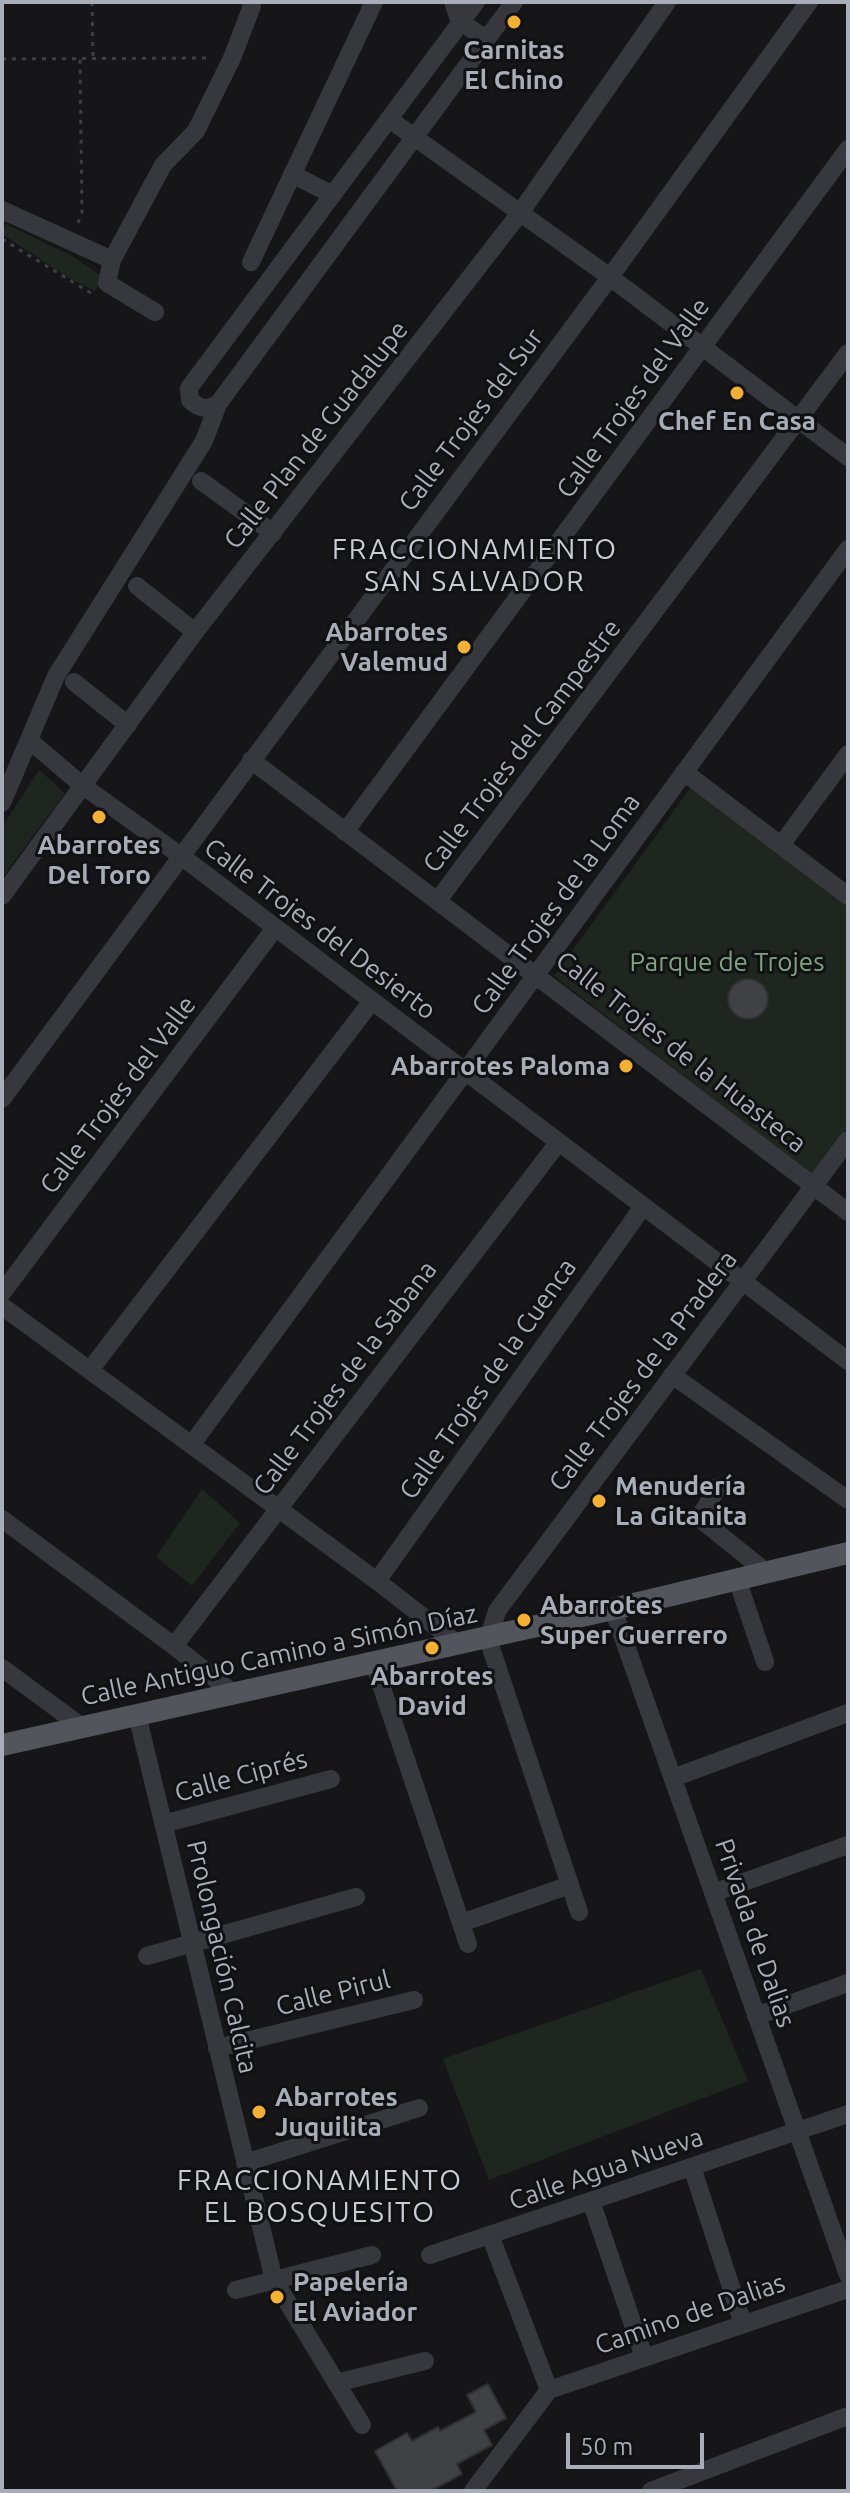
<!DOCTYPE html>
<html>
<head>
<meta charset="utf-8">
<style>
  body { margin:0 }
  #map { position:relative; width:850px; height:2493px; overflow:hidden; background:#161618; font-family:Ubuntu,sans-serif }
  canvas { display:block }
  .frame { position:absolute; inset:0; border:4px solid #a8adb8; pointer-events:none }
  .scale { position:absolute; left:566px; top:2433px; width:138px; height:36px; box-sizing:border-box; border:4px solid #a8adb8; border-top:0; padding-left:10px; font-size:24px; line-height:28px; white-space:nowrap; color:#a8adb8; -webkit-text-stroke:6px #111113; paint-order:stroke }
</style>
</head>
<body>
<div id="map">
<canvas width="850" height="2493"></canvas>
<div class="frame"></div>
<div class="scale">50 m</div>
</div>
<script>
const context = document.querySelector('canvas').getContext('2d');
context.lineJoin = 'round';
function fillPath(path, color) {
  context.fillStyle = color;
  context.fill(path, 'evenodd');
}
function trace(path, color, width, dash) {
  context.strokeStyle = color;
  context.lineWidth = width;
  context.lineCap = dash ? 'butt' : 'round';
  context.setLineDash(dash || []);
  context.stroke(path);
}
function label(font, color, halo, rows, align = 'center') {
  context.font = font + ' Ubuntu,sans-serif';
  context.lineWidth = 6;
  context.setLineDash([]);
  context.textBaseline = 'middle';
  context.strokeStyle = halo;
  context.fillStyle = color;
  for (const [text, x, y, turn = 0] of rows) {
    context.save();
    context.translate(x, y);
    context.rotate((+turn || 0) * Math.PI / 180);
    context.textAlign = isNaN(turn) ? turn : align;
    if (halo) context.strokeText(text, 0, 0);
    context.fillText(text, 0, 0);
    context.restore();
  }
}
const green = new Path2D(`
  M6 224 72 256 103 277 95 291 67 277 2 234Z
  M39 770 65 793 2 878V827Z
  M691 787 848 906V1127L812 1175 554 976Z
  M202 1489 240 1523 192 1586 156 1557Z
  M701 1969 748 2081 489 2180 443 2059Z`);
const building = new Path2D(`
  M728 999a20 20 0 1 1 40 0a20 20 0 1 1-40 0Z
  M488 2384 506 2418 484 2430 492 2445 457 2464 462 2474 430 2491H397L375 2451 407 2433 412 2441 438 2427 440 2431 476 2412 467 2395Z`);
const path = new Path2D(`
  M92 2 93 59
  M2 59 212 58
  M78 223 82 212 80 59
  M2 239 91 293`);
const minor = new Path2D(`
  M453 2 460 22 487 39
  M476 2 189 388 190 400C200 409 206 410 218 404L514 2
  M389 119 610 277 848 457
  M292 174 333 195
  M2 210 112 260
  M251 262 374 2
  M155 312 107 283 112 260 163 165 196 131 232 58 252 6 251 2
  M201 481 273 533
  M137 586 195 632
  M74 682 128 725
  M29 740 83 786 181 856 848 1361
  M251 760 848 1212
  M684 772 848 896
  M2 803 56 676 204 441 218 404
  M345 832 848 149
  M781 845 848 754
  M2 896 195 632 520 213 667 2
  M438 900 848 353
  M2 1099 610 277 809 2
  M2 1293 275 928
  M2 1306 377 1581 458 1644
  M90 1370 372 1001
  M672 1375 848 1500
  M192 1444 848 549
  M718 1487 699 1518 766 1572
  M2 1519 174 1646 233 1693
  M737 1579 765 1662
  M377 1581 642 1208
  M613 1609 848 2275
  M174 1646 558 1143
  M373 1661 468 1944
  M2 1668 82 1727
  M137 1715 274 2280 362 2425
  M673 1778 848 1713
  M163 1824 331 1779
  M713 1893 848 1845
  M579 1912 492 1651 489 1637 497 1611 848 1140
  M461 1923 570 1885
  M147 1956 356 1897
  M756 2016 848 1983
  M217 2048 414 2000
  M245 2163 419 2108
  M692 2167 743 2324
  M591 2201 644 2357
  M490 2235 549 2390
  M430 2255 848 2114
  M236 2290 372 2255
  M336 2383 425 2361
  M549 2390 848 2289
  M473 2491 549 2390
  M651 2491 848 2416`);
const major = new Path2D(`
  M2 1745 613 1609 848 1553`);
const markers = [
  [514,22,8,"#f2b134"],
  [737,393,8,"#f2b134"],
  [464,647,8,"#f2b134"],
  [99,817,8,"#f2b134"],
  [626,1066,8,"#f2b134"],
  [599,1501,8,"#f2b134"],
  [524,1620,8,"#f2b134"],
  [432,1648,8,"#f2b134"],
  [259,2112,8,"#f2b134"],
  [277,2297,8,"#f2b134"]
];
const poiNames = [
  ["Carnitas",514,50],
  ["El Chino",514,80],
  ["Chef En Casa",737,421],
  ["Abarrotes",448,632,"right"],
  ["Valemud",448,662,"right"],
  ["Abarrotes",99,845],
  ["Del Toro",99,875],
  ["Abarrotes Paloma",610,1066,"right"],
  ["Menudería",615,1486,"left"],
  ["La Gitanita",615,1516,"left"],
  ["Abarrotes",540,1605,"left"],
  ["Super Guerrero",540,1635,"left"],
  ["Abarrotes",432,1676],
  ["David",432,1706],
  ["Abarrotes",275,2097,"left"],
  ["Juquilita",275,2127,"left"],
  ["Papelería",293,2282,"left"],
  ["El Aviador",293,2312,"left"]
];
const streetNames = [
  ["Calle Trojes del Valle",633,398,-54],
  ["Calle Trojes del Sur",471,420,-53],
  ["Calle Plan de Guadalupe",316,435,-52],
  ["Calle Trojes del Campestre",522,746,-53],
  ["Calle Trojes de la Loma",556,904,-54],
  ["Calle Trojes del Desierto",320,929,37],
  ["Calle Trojes de la Huasteca",681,1052,38],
  ["Calle Trojes del Valle",118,1095,-53],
  ["Calle Trojes de la Pradera",643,1371,-53],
  ["Calle Trojes de la Sabana",345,1378,-53],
  ["Calle Trojes de la Cuenca",488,1379,-55],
  ["Calle Antiguo Camino a Simón Díaz",279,1655,-12],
  ["Calle Ciprés",241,1776,-15],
  ["Privada de Dalias",755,1933,71],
  ["Prolongación Calcita",222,1957,77],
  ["Calle Pirul",333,1993,-14],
  ["Calle Agua Nueva",606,2169,-19],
  ["Camino de Dalias",690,2314,-19]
];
const parkNames = [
  ["Parque de Trojes",727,962]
];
const neighbourhoodNames = [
  ["FRACCIONAMIENTO",475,550],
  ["SAN SALVADOR",475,582],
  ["FRACCIONAMIENTO",320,2181],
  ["EL BOSQUESITO",320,2213]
];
fillPath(green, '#1e261f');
fillPath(building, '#404145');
trace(building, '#303034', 2);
trace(path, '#3d3f44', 3, [4, 6]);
trace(minor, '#37383d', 18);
trace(major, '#53555c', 22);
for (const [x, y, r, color] of markers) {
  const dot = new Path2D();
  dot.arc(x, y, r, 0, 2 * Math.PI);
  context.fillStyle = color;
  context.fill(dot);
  trace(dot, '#111113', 3);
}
label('bold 26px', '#a8adb8', '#111113', poiNames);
label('26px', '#a8adb8', '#111113', streetNames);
label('26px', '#7fa381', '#111113', parkNames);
context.letterSpacing = '2px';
label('28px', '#c9ccd4', '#111113', neighbourhoodNames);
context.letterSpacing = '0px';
</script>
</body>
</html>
